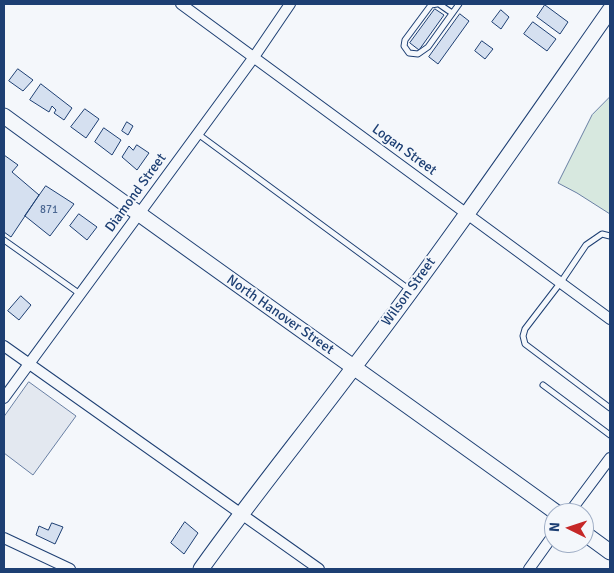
<!DOCTYPE html>
<html>
<head>
<meta charset="utf-8">
<style>
  body { margin:0 }
  #map { position:relative; width:614px; height:573px; overflow:hidden; background:#f4f7fb; font-family:Signika,sans-serif }
  canvas { display:block }
  .frame { position:absolute; inset:0; border:5px solid #1d3f73; pointer-events:none }
  .north { position:absolute; left:544px; top:503px; width:50px; height:50px; box-sizing:border-box; background:#f4f7fb; border:1px solid #9eadc5; border-radius:50%; rotate:274deg; font-size:14px; font-weight:700; line-height:20px; text-align:center; color:#1d3f73 }
  .north::after { content:''; display:block; margin:auto; width:18px; height:22px; background:#c62828; clip-path:polygon(50% 0,100% 100%,50% 72%,0 100%) }
</style>
</head>
<body>
<div id="map">
<canvas width="614" height="573"></canvas>
<div class="frame"></div>
<div class="north">N</div>
</div>
<script>
const context = document.querySelector('canvas').getContext('2d');
context.lineJoin = 'round';
function fillPath(path, color) {
  context.fillStyle = color;
  context.fill(path, 'evenodd');
}
function trace(path, color, width, dash) {
  context.strokeStyle = color;
  context.lineWidth = width;
  context.lineCap = dash ? 'butt' : 'round';
  context.setLineDash(dash || []);
  context.stroke(path);
}
function label(font, color, halo, rows, align = 'center') {
  context.font = font + ' Signika,sans-serif';
  context.lineWidth = 4;
  context.setLineDash([]);
  context.textBaseline = 'middle';
  context.strokeStyle = halo;
  context.fillStyle = color;
  for (const [text, x, y, turn = 0] of rows) {
    context.save();
    context.translate(x, y);
    context.rotate((+turn || 0) * Math.PI / 180);
    context.textAlign = isNaN(turn) ? turn : align;
    if (halo) context.strokeText(text, 0, 0);
    context.fillText(text, 0, 0);
    context.restore();
  }
}
const green = new Path2D(`
  M610 97V214L577 193 558 183 592 115Z`);
const parking = new Path2D(`
  M29 382 76 416 33 475 4 453V417Z`);
const building = new Path2D(`
  M545 5 568 22 560 34 537 17Z
  M435 9 444 15 419 50 410 43Z
  M501 10 509 17 501 29 492 22Z
  M460 14 469 21 438 64 429 57Z
  M533 22 556 39 547 51 524 34Z
  M482 41 493 49 485 59 475 51Z
  M18 69 33 80 23 91 9 81Z
  M41 84 72 108 64 120 54 113 56 110 52 106 49 112 30 100Z
  M85 109 99 119 86 138 71 127Z
  M127 122 133 126 128 135 122 131Z
  M104 128 121 140 112 155 95 142Z
  M137 145 149 153 137 170 122 157 129 146 133 150Z
  M4 155 18 165 12 172 39 195 11 237 4 232Z
  M46 186 74 204 50 236 25 216Z
  M79 214 97 227 87 240 70 226Z
  M21 296 31 305 19 320 8 311Z
  M185 522 198 533 184 554 171 543Z
  M52 523 63 527 55 544 36 535 39 526 48 530Z`);
const lane = new Path2D(`
  M437 4 431 5 405 40 404 46 409 53 418 54 428 47 459 4
  M439 4 452 13
  M198 134 410 290
  M610 236 602 234 586 245 561 282 525 329 523 336 525 344 610 408
  M4 240 80 294
  M543 385 610 435`);
const street = new Path2D(`
  M181 4 610 319
  M4 346 319 569
  M4 398 254 57 290 4
  M569 513 610 458
  M4 538 70 569
  M529 569 554 534`);
const secondary = new Path2D(`
  M4 116C187 250 373 380 557 513
  M584 533 610 552
  M201 569C250 500 303 435 354 367 443 251 526 130 610 10`);
const numberNames = [
  ["871",49,210]
];
const streetNames = [
  ["Logan Street",404,150,36],
  ["Diamond Street",136,193,-54],
  ["Wilson Street",409,292,-54],
  ["North Hanover Street",280,315,35]
];
fillPath(green, '#d7e8df');
trace(green, '#687fa3', 1);
fillPath(parking, '#e3e8f0');
trace(parking, '#687fa3', 1);
fillPath(building, '#d5e0f0');
trace(building, '#1d3f73', 1);
trace(lane, '#1d3f73', 7);
trace(street, '#1d3f73', 12);
trace(secondary, '#1d3f73', 17);
trace(lane, '#f4f7fb', 5);
trace(street, '#f4f7fb', 10);
trace(secondary, '#f4f7fb', 15);
label('11px', '#4b6792', null, numberNames);
label('14px', '#1d3f73', '#f4f7fb', streetNames);
</script>
</body>
</html>
